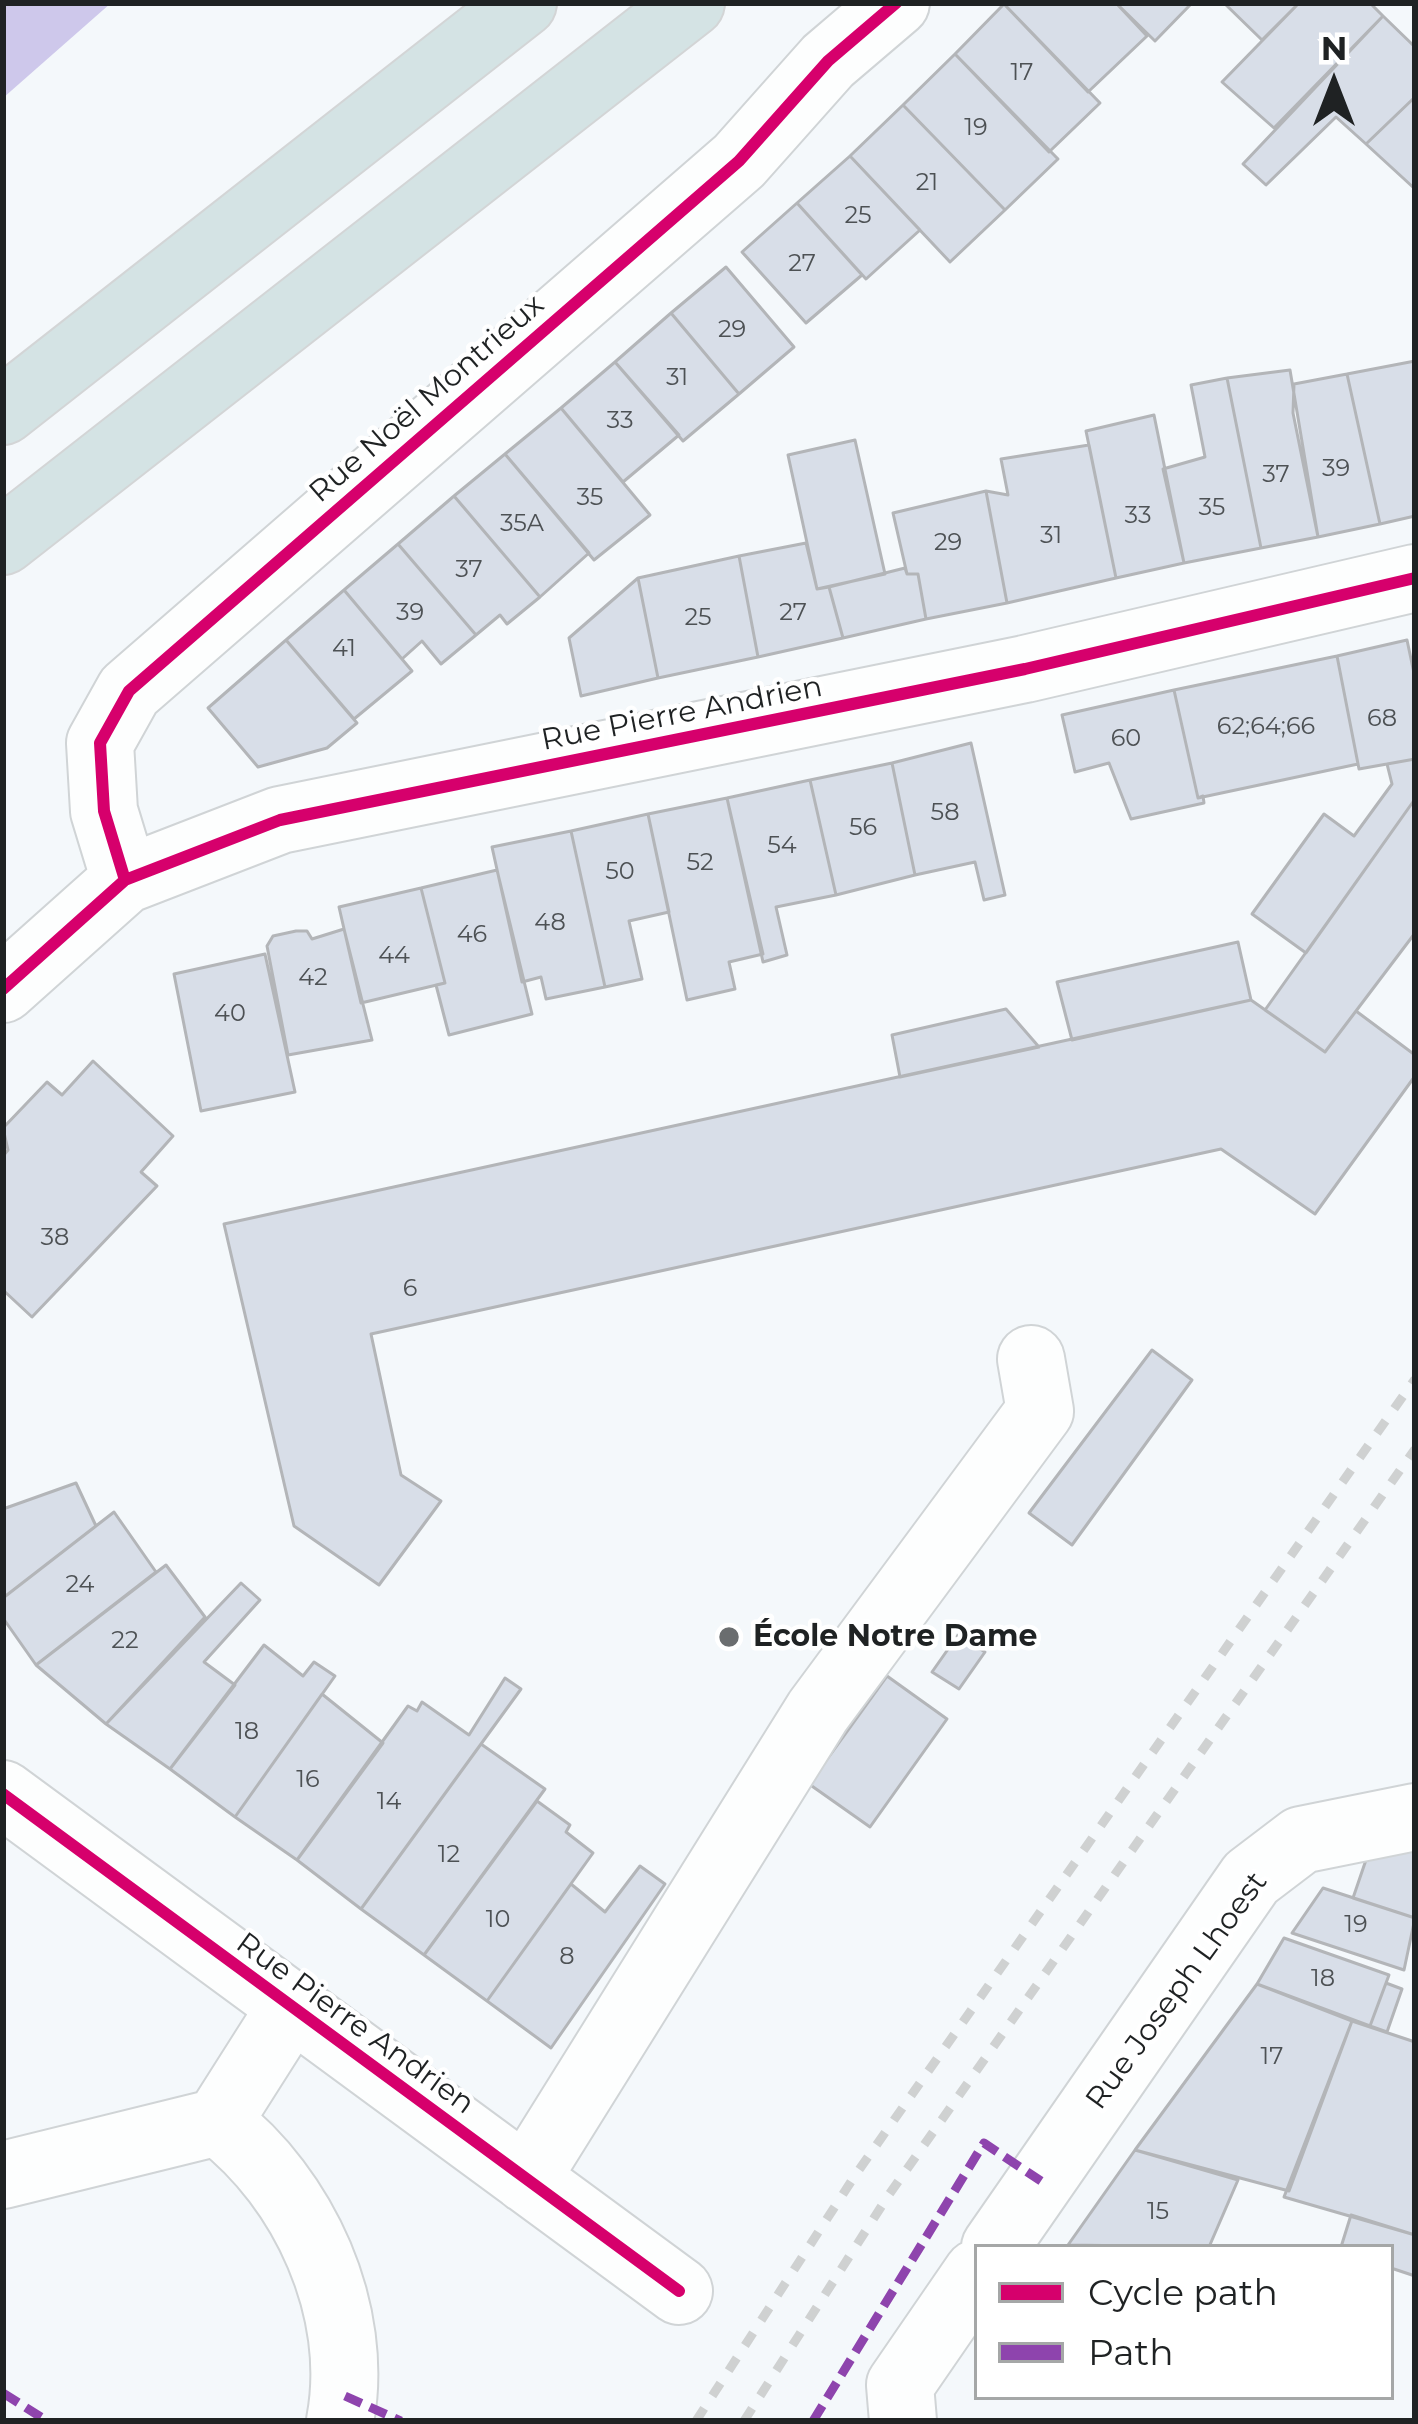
<!DOCTYPE html>
<html>
<head>
<meta charset="utf-8">
<style>
  body { margin:0 }
  #map { position:relative; width:1418px; height:2424px; overflow:hidden; background:#f4f8fb; font-family:Montserrat,sans-serif }
  canvas { display:block }
  .frame { position:absolute; inset:0; border:6px solid #1f2223; pointer-events:none }
  .legend { position:absolute; left:974px; top:2244px; width:420px; height:156px; box-sizing:border-box; background:#fff; border:3px solid #a5a7a7; margin:0; padding:15px 21px; list-style:none; font-size:36px; color:#1f2223 }
  .legend li { display:flex; align-items:center; gap:24px; height:60px }
  .legend b { width:60px; border:3px solid #a5a7a7 }
  .north { position:absolute; left:1274px; top:24px; width:120px; height:120px; -webkit-text-stroke:9px #fff; paint-order:stroke; rotate:0deg; font-size:33px; font-weight:700; line-height:48px; text-align:center; color:#1f2223 }
  .north::after { content:''; display:block; margin:auto; width:42px; height:54px; background:#1f2223; clip-path:polygon(50% 0,100% 100%,50% 72%,0 100%) }
</style>
</head>
<body>
<div id="map">
<canvas width="1418" height="2424"></canvas>
<div class="frame"></div>
<ul class="legend">
<li><b style="height:15px;background:#d6006c"></b>Cycle path</li>
<li><b style="height:15px;background:#8e44ad"></b>Path</li>
</ul>
<div class="north">N</div>
</div>
<script>
const context = document.querySelector('canvas').getContext('2d');
context.lineJoin = 'round';
function fillPath(path, color) {
  context.fillStyle = color;
  context.fill(path, 'evenodd');
}
function trace(path, color, width, dash) {
  context.strokeStyle = color;
  context.lineWidth = width;
  context.lineCap = dash ? 'butt' : 'round';
  context.setLineDash(dash || []);
  context.stroke(path);
}
function label(font, color, halo, rows, align = 'center') {
  context.font = font + ' Montserrat,sans-serif';
  context.lineWidth = 9;
  context.setLineDash([]);
  context.textBaseline = 'middle';
  context.strokeStyle = halo;
  context.fillStyle = color;
  for (const [text, x, y, turn = 0] of rows) {
    context.save();
    context.translate(x, y);
    context.rotate((+turn || 0) * Math.PI / 180);
    context.textAlign = isNaN(turn) ? turn : align;
    if (halo) context.strokeText(text, 0, 0);
    context.fillText(text, 0, 0);
    context.restore();
  }
}
const water = new Path2D(`
  M3 3H111L3 98Z`);
const building = new Path2D(`
  M1116 3 1147 36 1088 92 1004 4Z
  M1116 3H1192L1155 41Z
  M1224 3H1299L1262 40Z
  M1299 3H1370L1383 16 1274 128 1222 82Z
  M1004 4 1100 103 1049 152 955 54Z
  M1383 16 1415 47V97L1366 144 1336 117 1266 185 1243 164Z
  M955 54 1058 159 1005 210 903 105Z
  M1415 97V189L1366 144Z
  M903 105 1005 210 950 262 850 156Z
  M850 156 920 230 866 279 797 203Z
  M797 203 862 275 806 323 742 252Z
  M726 267 794 347 739 394 671 313Z
  M671 313 739 394 683 441 615 362Z
  M1415 361V516L1380 524 1347 374Z
  M615 362 679 435 623 482 561 408Z
  M1290 370 1318 537 1261 548 1227 378Z
  M1347 374 1380 524 1318 537 1293 413 1294 384Z
  M1227 378 1261 548 1184 563 1163 469 1205 457 1191 385Z
  M561 408 650 515 594 560 505 454Z
  M1154 415 1184 563 1116 578 1086 431Z
  M855 440 885 574 817 589 788 455Z
  M1089 445 1116 578 1007 603 986 491 1008 495 1001 459Z
  M505 454 589 553 540 597 454 496Z
  M986 491 1007 603 926 619 918 574H907L893 513Z
  M454 496 540 597 507 624 500 615 476 635 398 544Z
  M806 543 817 589 829 587 843 638 758 657 739 556Z
  M398 544 476 635 441 664 422 641 402 659 344 590Z
  M739 556 758 657 658 678 638 578Z
  M905 568 907 574H918L926 619 843 638 829 587Z
  M638 578 658 678 581 696 569 638Z
  M344 590 412 671 354 719 286 640Z
  M286 640 357 723 327 748 258 767 208 708Z
  M1407 640 1415 678V759L1359 769 1337 656Z
  M1337 656 1358 764 1198 798 1174 690Z
  M1174 690 1198 798 1203 796 1204 803 1131 819 1109 763 1075 772 1062 715Z
  M971 743 1005 895 984 900 975 862 915 875 892 763Z
  M1415 759V799L1306 953 1252 914 1324 814 1354 836 1392 784 1387 764Z
  M892 763 915 875 836 895 810 780Z
  M810 780 836 895 776 907 787 955 763 962 727 798Z
  M727 798 763 954 729 962 735 989 687 1000 648 814Z
  M1415 799V933L1325 1052 1265 1010Z
  M648 814 669 912 629 921 642 979 605 987 571 831Z
  M571 831 605 987 546 999 541 977 522 982 492 847Z
  M497 870 532 1014 449 1035 436 985 445 983 421 888Z
  M421 888 445 983 361 1003 339 907Z
  M344 929 372 1040 288 1055 267 946 273 936 296 931H307L312 939Z
  M1238 942 1251 1000 1072 1040 1057 982Z
  M265 954 295 1092 201 1111 174 974Z
  M1251 1000 1325 1052 1356 1011 1415 1055V1076L1315 1214 1221 1149 371 1334 401 1475 441 1501 379 1585 294 1526 224 1224Z
  M1006 1009 1039 1047 900 1077 892 1035Z
  M93 1061 173 1136 141 1172 157 1186 32 1317 3 1290V1156L8 1150 3 1128 47 1082 62 1095Z
  M1152 1350 1192 1380 1072 1545 1029 1513Z
  M76 1483 96 1526 3 1598V1509Z
  M114 1512 156 1572 36 1665 3 1618V1598Z
  M166 1565 205 1617 106 1724 36 1665Z
  M241 1583 260 1600 204 1662 235 1685 170 1769 106 1724Z
  M958 1635 985 1652 959 1689 932 1672Z
  M264 1645 303 1676 314 1662 335 1676 235 1817 170 1769Z
  M887 1676 947 1719 870 1827 809 1784Z
  M505 1678 521 1689 361 1909 297 1860 408 1706 417 1711 422 1702 469 1735Z
  M322 1694 383 1743 297 1860 235 1817Z
  M481 1744 545 1789 424 1955 361 1909Z
  M537 1801 570 1825 566 1832 593 1853 487 2001 424 1955Z
  M1415 1850V1918L1353 1898 1367 1857Z
  M640 1866 665 1884 551 2048 487 2001 571 1884 605 1912Z
  M1323 1888 1415 1918 1404 1970 1292 1933Z
  M1284 1938 1389 1975 1370 2026 1257 1984Z
  M1386 1983 1402 1989 1387 2032 1370 2026Z
  M1257 1984 1352 2021 1289 2191 1135 2150Z
  M1352 2021 1415 2042V2235L1284 2197Z
  M1135 2150 1238 2180 1209 2247 1068 2245Z
  M1351 2215 1415 2235V2276L1391 2268V2247H1341Z`);
const minor = new Path2D(`
  M125 880 104 811 100 743 129 691 739 161 828 61 896 3
  M3 989 125 880 280 820 1025 669 1415 578
  M3 1794 679 2291
  M218 2122C304 2188 361 2311 340 2421
  M3 2175 218 2122 291 2007
  M526 2179 818 1711 1040 1411 1031 1359
  M995 2247 1251 1878 1301 1840 1415 1817
  M903 2421 900 2385 977 2273`);
const highway = new Path2D(`
  M3 411 523 3
  M3 541 691 3`);
const rail = new Path2D(`
  M696 2421 856 2174 1415 1379
  M744 2421 888 2196 1415 1449`);
const quiet = new Path2D(`
  M3 2393 47 2421
  M345 2396 401 2421
  M813 2421 984 2143 1041 2181`);
const cycleway = new Path2D(`
  M125 880 104 811 100 743 129 691 739 161 828 61 896 3
  M3 989 125 880 280 820 1025 669 1415 578
  M3 1794 679 2291`);
const markers = [
  [729,1637,12,"#6a6d6f"]
];
const numberNames = [
  ["17",1022,73],
  ["19",976,128],
  ["21",927,183],
  ["25",858,216],
  ["27",802,264],
  ["29",732,330],
  ["31",677,378],
  ["33",620,421],
  ["39",1336,469],
  ["37",1276,475],
  ["35",590,498],
  ["35",1212,508],
  ["33",1138,516],
  ["35A",522,524],
  ["31",1051,536],
  ["29",948,543],
  ["37",469,570],
  ["39",410,613],
  ["27",793,613],
  ["25",698,618],
  ["41",344,649],
  ["68",1382,719],
  ["62;64;66",1266,727],
  ["60",1126,739],
  ["58",945,813],
  ["56",863,828],
  ["54",782,846],
  ["52",700,863],
  ["50",620,872],
  ["48",550,923],
  ["46",472,935],
  ["44",394,956],
  ["42",313,978],
  ["40",230,1014],
  ["38",55,1238],
  ["6",410,1289],
  ["24",80,1585],
  ["22",125,1641],
  ["18",247,1732],
  ["16",308,1780],
  ["14",389,1802],
  ["12",449,1855],
  ["10",498,1920],
  ["19",1356,1925],
  ["8",567,1957],
  ["18",1323,1979],
  ["17",1272,2057],
  ["15",1158,2212]
];
const streetNames = [
  ["Rue Noël Montrieux",427,399,-41],
  ["Rue Pierre Andrien",682,714,-11],
  ["Rue Joseph Lhoest",1177,1991,-54],
  ["Rue Pierre Andrien",355,2024,36]
];
const poiNames = [
  ["École Notre Dame",753,1637]
];
fillPath(water, '#cec8eb');
fillPath(building, '#d8dee8');
trace(building, '#b3b5b8', 3);
trace(minor, '#d0d4d6', 70);
trace(highway, '#d3d5d6', 70);
trace(minor, '#fdfefe', 66);
trace(highway, '#d4e3e4', 66);
trace(rail, '#cfd1d1', 9, [15, 15]);
trace(quiet, '#8e44ad', 9, [18, 9]);
trace(cycleway, '#d6006c', 12);
for (const [x, y, r, color] of markers) {
  const dot = new Path2D();
  dot.arc(x, y, r, 0, 2 * Math.PI);
  context.fillStyle = color;
  context.fill(dot);
  trace(dot, '#fff', 4.5);
}
label('24px', '#4d5154', null, numberNames);
label('30px', '#1f2223', '#fff', streetNames);
label('bold 30px', '#1f2223', '#fff', poiNames, 'left');
</script>
</body>
</html>
